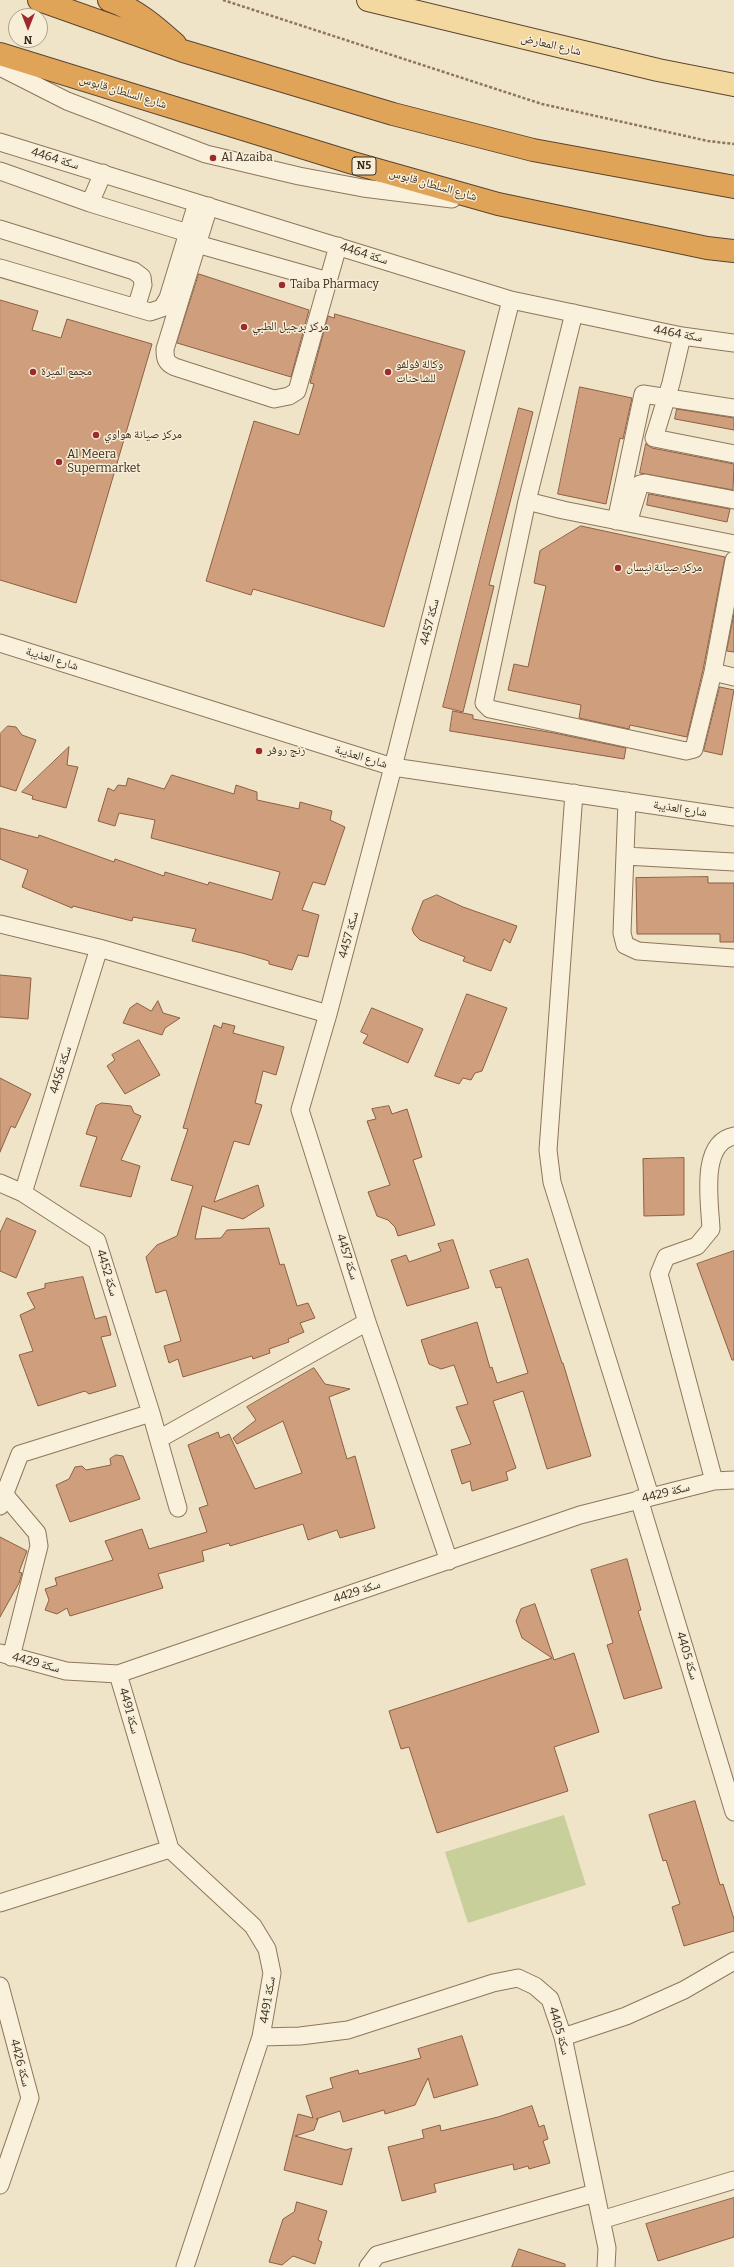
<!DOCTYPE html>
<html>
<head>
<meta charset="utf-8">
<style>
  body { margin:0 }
  #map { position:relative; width:734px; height:2267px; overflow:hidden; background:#f0e4c8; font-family:Bitter,serif }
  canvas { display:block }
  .north { position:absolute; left:8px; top:8px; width:40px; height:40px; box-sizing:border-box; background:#f7eed8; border:1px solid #ada18e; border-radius:50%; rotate:180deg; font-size:11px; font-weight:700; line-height:16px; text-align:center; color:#3d2e20 }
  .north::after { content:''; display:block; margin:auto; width:14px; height:18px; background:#9e2a2b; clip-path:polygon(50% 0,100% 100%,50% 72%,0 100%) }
</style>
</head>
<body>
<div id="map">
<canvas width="734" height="2267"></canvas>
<div class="north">N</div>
</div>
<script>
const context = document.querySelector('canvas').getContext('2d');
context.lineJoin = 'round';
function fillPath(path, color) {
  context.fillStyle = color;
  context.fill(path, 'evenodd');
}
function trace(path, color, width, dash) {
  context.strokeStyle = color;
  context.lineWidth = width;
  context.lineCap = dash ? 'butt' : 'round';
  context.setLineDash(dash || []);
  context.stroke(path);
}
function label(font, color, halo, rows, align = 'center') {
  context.font = font + ' Bitter,"Noto Naskh Arabic",serif';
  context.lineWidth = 3;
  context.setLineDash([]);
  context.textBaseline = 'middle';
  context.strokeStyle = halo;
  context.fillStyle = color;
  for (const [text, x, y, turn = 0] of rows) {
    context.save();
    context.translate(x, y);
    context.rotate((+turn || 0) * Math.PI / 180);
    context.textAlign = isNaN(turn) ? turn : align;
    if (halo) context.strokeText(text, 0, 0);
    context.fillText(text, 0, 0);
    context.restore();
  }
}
const green = new Path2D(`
  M564 1815 586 1885 468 1923 445 1852Z`);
const building = new Path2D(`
  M199 274 309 310 291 377 177 343Z
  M0 300 38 311 32 330 61 338 67 319 152 344 76 603 0 580Z
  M335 314 465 351 384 627 253 589 251 595 206 581 254 421 299 435 314 384 310 383 328 316 334 318Z
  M580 387 632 398 623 439 620 438 606 504 558 494Z
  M519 408 533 412 489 585 494 586 463 712 443 707Z
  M677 409 734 418V430L675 419Z
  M646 444 652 448 734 464 733 490 640 473Z
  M649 494 730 509 727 522 647 505Z
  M581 526 725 557 703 670 687 737 630 725 629 729 579 718 581 705 508 690 514 664 528 667 546 586 534 583 540 551Z
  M734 614V652L727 651Z
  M720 687 734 690 722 755 704 751Z
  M453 711 473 715V719L554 733 626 748 624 759 450 731Z
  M8 726 16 727 22 735 36 740 16 791 0 786V734Z
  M69 747 67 765 78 767 66 808 32 799 33 796 22 792Z
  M172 775 234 794 236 785 257 792V800L299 809 300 802 332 811 330 820 345 827 325 885 313 882 302 910 319 915 308 957 298 955 292 970 269 964V961L242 953 192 941 196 929 133 917 132 921 73 906 72 908 22 887 28 870 0 859V828L38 838 39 835 114 862 115 859 164 876 165 872 208 885 209 882 272 900 280 872 151 838 155 820 119 813 115 826 98 821 108 788 114 791 118 785 126 786 128 778 164 789Z
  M708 877V883H734V942H720V934H637L636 878Z
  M437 895 463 907 517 926 510 943 504 939 491 971 463 961 465 957 420 940 414 934 412 929 423 901Z
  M0 975 31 978 28 1019 0 1017Z
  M467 994 507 1008 482 1071 475 1073 471 1080 463 1078 459 1084 435 1076Z
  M158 1001 163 1013 180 1018 165 1028 162 1035 123 1023 130 1008 137 1003 151 1011Z
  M372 1008 423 1029 408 1063 363 1043 368 1035 361 1032Z
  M223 1023 235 1026 233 1033 284 1047 276 1075 263 1071 255 1103 262 1105 249 1145 234 1141 214 1202 258 1185 264 1206 243 1219 202 1206 195 1239 221 1238 227 1230 269 1228 280 1265 284 1264 297 1306 308 1303 315 1318 300 1323 304 1332 288 1339 289 1342 269 1349 270 1353 253 1359 252 1356 183 1377 178 1359 169 1363 164 1346 181 1341 166 1290 156 1293 146 1257 157 1245 177 1236 193 1186 171 1180 188 1129 183 1128 214 1025 221 1028Z
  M139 1040 160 1075 125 1094 107 1066 115 1060 112 1055Z
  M0 1078 31 1094 15 1128 11 1126 0 1152Z
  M102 1103 131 1106 134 1113 141 1116 121 1160 140 1166 131 1197 80 1186 97 1137 86 1134 96 1106Z
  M389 1106 392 1114 407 1109 422 1157 413 1160 435 1225 398 1236 395 1227 388 1220 377 1216 368 1192 390 1185 367 1121 376 1119 372 1109Z
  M684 1158V1215L644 1216 643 1159Z
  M7 1218 36 1231 16 1278 0 1271V1233Z
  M453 1240 469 1288 407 1306 391 1260 406 1255 409 1262 441 1251 438 1244Z
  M734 1251V1360H732L697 1264Z
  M528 1259 562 1363H563L591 1456 547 1469 523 1391 493 1401 516 1468 506 1472 508 1480 472 1491 470 1481 462 1484 451 1450 471 1444 456 1407 468 1404 454 1365 441 1369 429 1364 421 1340 477 1322 490 1368 492 1367 497 1383 528 1373 501 1287 496 1288 490 1271Z
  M83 1277 95 1319 106 1316 111 1335 101 1337 116 1386 89 1394 85 1391 38 1406 19 1355 33 1351 20 1315 35 1308 27 1293 45 1288V1284Z
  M314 1368 325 1384 350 1389 329 1397 347 1459 355 1456 375 1528 340 1538 337 1530 308 1540 303 1524 230 1546 229 1543 202 1551 204 1561 158 1574 163 1588 70 1616 67 1608 57 1614 45 1610 49 1600 45 1589 57 1585 55 1578 113 1560 105 1541 142 1529 149 1549 207 1532 199 1508 208 1505 188 1445 218 1432 220 1438 229 1434 255 1489 302 1473 283 1421 237 1444 233 1438 256 1420 247 1407Z
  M116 1455 123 1456 140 1499 70 1522 56 1485 69 1479 75 1467 82 1466 86 1470 111 1465 110 1459Z
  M0 1537 27 1551 19 1572 22 1573 19 1583 0 1617Z
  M627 1559 641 1610 638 1611 662 1688 624 1699 607 1645 613 1643 591 1570Z
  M535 1604 554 1660 574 1653 599 1732 554 1747 568 1791 437 1833 409 1747 401 1749 389 1711 552 1658 522 1638 516 1621 521 1609Z
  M695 1801 720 1885 723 1884 734 1919V1931L684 1946 672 1907 680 1904 666 1860 663 1861 649 1815Z
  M462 2036 478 2085 434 2098 428 2078 415 2105 385 2114 384 2110 343 2122 340 2111 316 2119H318L314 2130 295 2136 346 2150 352 2148 342 2185 284 2170 298 2114 313 2118 306 2096 333 2088 330 2078 358 2070 359 2074 421 2058 418 2049Z
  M532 2106 539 2127 544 2125 548 2139 543 2141 550 2163 529 2169 528 2166 514 2170 513 2164 434 2184 436 2192 402 2201 388 2147 424 2138 422 2130 440 2125 441 2131 498 2117Z
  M734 2198V2237L658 2261 646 2224Z
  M297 2202 327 2211 318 2240 322 2242 315 2264 293 2256 282 2265 269 2262 283 2219 294 2212Z
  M519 2249 565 2264V2267H512Z`);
const path = new Path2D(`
  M223 0 542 104 708 141 734 144`);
const minor = new Path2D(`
  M0 67 67 101 206 154 299 176 363 188 452 199
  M0 142 511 300 682 336 734 343
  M0 171 90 203 188 233
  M90 203 103 173
  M209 206 165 349C165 359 166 363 175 367L274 399 289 396 297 391 338 246
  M0 229 134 271 142 277 143 285 136 308
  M197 244 328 281
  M0 268 150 312 162 308 168 298 197 203
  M574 313 527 501 563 510 734 544
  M682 336 671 383 654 438 734 454
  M527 501 484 703 490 709 686 751 694 749 713 672 734 677
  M616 521 643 394 734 408
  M628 523 640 484 645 483 734 500
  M0 643 393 767 734 817
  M713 672 734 560
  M574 793 548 1150 552 1182 650 1496
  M627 801 622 933 625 945 638 951 734 958
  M625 856 734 862
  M0 924 99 948 328 1014
  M0 1183 23 1193 97 1241 151 1413 178 1508
  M23 1193 99 948
  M159 1439 367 1322
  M714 1481 659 1274 666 1257 697 1246 711 1229C710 1203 699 1143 734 1136
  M4 1494 37 1533 39 1546 11 1657
  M639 1499 734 1812
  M0 1506 20 1454 151 1413
  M449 1561 367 1322 300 1110 328 1014 393 767 511 300
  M0 1653 66 1671 118 1674 580 1515 714 1481 734 1480
  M118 1674 170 1849 253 1926 267 1949 272 1973 261 2037 185 2267
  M0 1903 170 1849
  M0 1986 30 2098 0 2185
  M261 2037 300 2036 348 2030 493 1983 518 1978 535 1986 550 1999 563 2037 607 2248 606 2267
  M563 2037 626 2016 684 1990 734 1961
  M601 2220 734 2180
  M368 2267 377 2255 595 2193`);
const major = new Path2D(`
  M368 0 658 70 734 85`);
const highway = new Path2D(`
  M39 0 183 51 393 114 533 150 734 187
  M109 0C135 9 154 25 175 44
  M0 54 353 163 498 204 707 248 734 251`);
const markers = [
  [213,158,4,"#9e2a2b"],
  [282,285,4,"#9e2a2b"],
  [244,327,4,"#9e2a2b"],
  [33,372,4,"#9e2a2b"],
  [388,372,4,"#9e2a2b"],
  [96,435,4,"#9e2a2b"],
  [59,462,4,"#9e2a2b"],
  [618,568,4,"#9e2a2b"],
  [259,751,4,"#9e2a2b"]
];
const shields = [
  [364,166,24]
];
const shieldNames = [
  ["N5",364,166]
];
const streetNames = [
  ["شارع المعارض",551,45,13],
  ["شارع السلطان قابوس",123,92,17],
  ["سكة 4464",55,159,17],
  ["شارع السلطان قابوس",433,185,16],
  ["سكة 4464",364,254,17],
  ["سكة 4464",678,334,10],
  ["سكة 4457",430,622,-76],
  ["شارع العذيبة",52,659,17],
  ["شارع العذيبة",361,757,17],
  ["شارع العذيبة",680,809,9],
  ["سكة 4457",349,935,-75],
  ["سكة 4456",61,1070,-73],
  ["سكة 4457",347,1257,72],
  ["سكة 4452",107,1273,73],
  ["سكة 4429",666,1493,-14],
  ["سكة 4429",357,1592,-19],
  ["سكة 4405",687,1656,73],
  ["سكة 4429",36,1663,15],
  ["سكة 4491",129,1711,74],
  ["سكة 4491",268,2000,-81],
  ["سكة 4405",559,2031,74],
  ["سكة 4426",20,2063,75]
];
const poiNames = [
  ["Al Azaiba",221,158],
  ["Taiba Pharmacy",290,285],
  ["مركز برجيل الطبي",252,327],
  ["وكالة فولفو",396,365],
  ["للشاحنات",396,379],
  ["مجمع الميرة",41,372],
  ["مركز صيانة هواوي",104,435],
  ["Al Meera",67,455],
  ["Supermarket",67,469],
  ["مركز صيانة نيسان",626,568],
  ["رنج روفر",267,751]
];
fillPath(green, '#c9cf9b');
fillPath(building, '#cf9f7d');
trace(building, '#8d5f41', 1);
trace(minor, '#8d765c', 19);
trace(major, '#5b4430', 24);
trace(highway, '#5b4430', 24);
trace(path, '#8d765c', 2.5, [3, 2]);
trace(minor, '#faf1dc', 17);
trace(major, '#f3d9a0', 22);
trace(highway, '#e0a458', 22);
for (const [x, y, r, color] of markers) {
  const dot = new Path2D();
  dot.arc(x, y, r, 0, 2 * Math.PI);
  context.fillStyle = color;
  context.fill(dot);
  trace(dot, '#f7eed8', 1.5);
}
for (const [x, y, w] of shields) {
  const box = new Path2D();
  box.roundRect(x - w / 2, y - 9, w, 18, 3);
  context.fillStyle = '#f7eed8';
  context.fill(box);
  trace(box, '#3d2e20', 1);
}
label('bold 11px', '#3d2e20', null, shieldNames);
label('12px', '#3d2e20', '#f7eed8', streetNames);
label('12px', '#3d2e20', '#f7eed8', poiNames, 'left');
</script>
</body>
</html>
